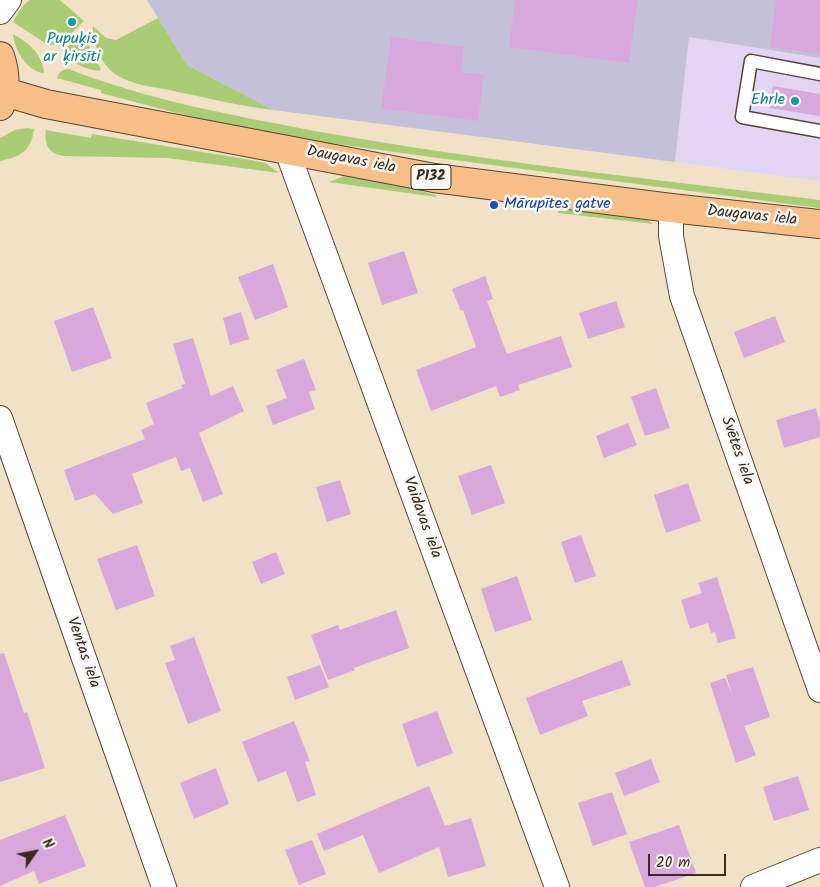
<!DOCTYPE html>
<html>
<head>
<meta charset="utf-8">
<style>
  body { margin:0 }
  #map { position:relative; width:820px; height:887px; overflow:hidden; background:#f1e1c6; font-family:Kalam,sans-serif }
  canvas { display:block }
  .north { position:absolute; left:10px; top:827px; width:50px; height:50px; -webkit-text-stroke:4px #f6f6f2; paint-order:stroke; rotate:57deg; font-size:14px; font-weight:700; line-height:20px; text-align:center; color:#3b2a1e }
  .north::after { content:''; display:block; margin:auto; width:18px; height:22px; background:#3b2a1e; clip-path:polygon(50% 0,100% 100%,50% 72%,0 100%) }
  .scale { position:absolute; left:648px; top:854px; width:78px; height:22px; box-sizing:border-box; border:2px solid #3b2a1e; border-top:0; padding-left:6px; font-size:15px; line-height:18px; white-space:nowrap; color:#3b2a1e; -webkit-text-stroke:4px #f6f6f2; paint-order:stroke }
</style>
</head>
<body>
<div id="map">
<canvas width="820" height="887"></canvas>
<div class="north">N</div>
<div class="scale">20 m</div>
</div>
<script>
const context = document.querySelector('canvas').getContext('2d');
context.lineJoin = 'round';
function fillPath(path, color) {
  context.fillStyle = color;
  context.fill(path, 'evenodd');
}
function trace(path, color, width, dash) {
  context.strokeStyle = color;
  context.lineWidth = width;
  context.lineCap = dash ? 'butt' : 'round';
  context.setLineDash(dash || []);
  context.stroke(path);
}
function label(font, color, halo, rows, align = 'center') {
  context.font = font + ' Kalam,sans-serif';
  context.lineWidth = 5;
  context.setLineDash([]);
  context.textBaseline = 'middle';
  context.strokeStyle = halo;
  context.fillStyle = color;
  for (const [text, x, y, turn = 0] of rows) {
    context.save();
    context.translate(x, y);
    context.rotate((+turn || 0) * Math.PI / 180);
    context.textAlign = isNaN(turn) ? turn : align;
    if (halo) context.strokeText(text, 0, 0);
    context.fillText(text, 0, 0);
    context.restore();
  }
}
const built = new Path2D(`
  M689 37 820 58V181L675 162Z`);
const industrial = new Path2D(`
  M147 0H820V58L689 37 675 162 273 110 187 65Z`);
const green = new Path2D(`
  M30 0H60L84 21C74 30 63 46 48 45L13 22C18 13 21 6 30 0Z
  M158 18 187 65 273 110C239 106 207 98 174 91 155 87 131 85 115 74 101 64 92 43 93 26L106 38 116 40Z
  M84 32 86 35 91 52 101 69 99 71C89 70 68 63 64 52L66 48Z
  M13 34C29 43 42 53 44 73 27 72 14 49 13 34Z
  M69 69C147 100 232 115 315 131 482 161 651 179 820 200V208L431 157 286 137 184 115 101 93V90L57 78C59 72 63 69 69 69Z
  M27 128 34 129C31 152 21 156 0 161V138L15 130Z
  M46 130 91 138 92 134 251 160 265 163 279 173 167 158 63 156C48 153 44 144 46 130Z
  M344 176 369 178 436 195V197L329 182Z
  M597 210 645 218 653 224 558 213V211Z`);
const building = new Path2D(`
  M515 0H638L629 63 509 47Z
  M776 0H820V54L770 47Z
  M391 37 464 47 461 72 484 75 478 121 381 108Z
  M773 86 820 94V116L769 108Z
  M404 251 418 293 382 305 368 263Z
  M273 264 288 307 255 320 238 277Z
  M485 276 493 299 487 301 507 354 561 336 572 367 518 385 520 390 500 397 496 386 431 411 416 370 476 347 463 310 461 311 452 289Z
  M616 301 625 327 588 339 579 313Z
  M93 307 112 358 72 372 54 321Z
  M241 312 249 339 230 345 223 318Z
  M775 316 785 342 744 358 734 332Z
  M193 338 211 396 233 386 244 411 199 433 223 494 203 502 190 468 181 471 176 457 132 474 143 503 113 514 95 494 75 501 64 470 145 439 141 430 154 424 146 403 183 388 181 385 185 384 173 344Z
  M304 359 316 390 309 392 315 409 273 425 266 406 287 398 276 370Z
  M656 388 670 428 645 436 631 397Z
  M816 408 820 422V437L784 448 776 420Z
  M628 423 637 445 604 458 596 436Z
  M491 465 505 503 472 515 458 476Z
  M340 480 351 514 327 522 316 487Z
  M688 483 701 521 666 533 654 495Z
  M581 535 596 576 575 583 561 542Z
  M137 545 155 596 116 610 97 559Z
  M276 552 285 574 261 584 252 562Z
  M517 576 532 620 495 632 481 589Z
  M717 577 736 638 718 643 715 632 711 633 708 623 690 629 681 600 702 593 698 583Z
  M396 610 409 648 354 668 355 670 328 680 311 635 338 625 340 630Z
  M194 637 221 711 188 724 165 663 175 660 170 646Z
  M4 653 24 713 27 712 45 768 0 782V654Z
  M622 660 631 685 582 701 588 716 540 735 526 698Z
  M320 665 329 687 295 700 287 677Z
  M753 667 770 717 744 726 756 755 736 763 710 683 725 678 732 694 726 675Z
  M437 711 453 753 417 767 402 724Z
  M294 721 310 761 305 762 316 795 297 802 286 771 258 782 242 742Z
  M651 759 660 782 624 796 615 773Z
  M216 768 229 804 194 819 180 783Z
  M798 776 809 810 774 821 763 787Z
  M429 786 445 826 471 818 486 866 448 877 439 847 379 873 363 835 324 851 317 834Z
  M612 792 627 834 593 846 578 803Z
  M65 815 86 866 39 884 34 871 0 886V840Z
  M679 825 696 873 655 887H645L629 842Z
  M312 840 326 874 299 885 285 850Z`);
const service = new Path2D(`
  M820 74 751 61 742 117 820 131`);
const minor = new Path2D(`
  M0 12 9 0
  M286 148 557 887
  M671 208V236L682 296 820 690
  M0 418 164 887
  M753 887 820 860`);
const primary = new Path2D(`
  M0 56C6 74 6 88 0 106
  M5 92 46 104 434 178 671 208 820 224`);
const markers = [
  [72,22,5,"#0f9aa8"],
  [795,101,5,"#0f9aa8"],
  [494,205,5,"#1a4fb4"]
];
const shields = [
  [431,177,40]
];
const shieldNames = [
  ["P132",431,177]
];
const cultureNames = [
  ["Pupuķis",72,40],
  ["ar ķirsīti",72,58],
  ["Ehrle",785,101,"right"]
];
const streetNames = [
  ["Daugavas iela",351,161,11],
  ["Daugavas iela",752,217,6],
  ["Svētes iela",736,451,71],
  ["Vaidavas iela",421,518,70],
  ["Ventas iela",82,653,71]
];
const transitNames = [
  ["Mārupītes gatve",504,205]
];
fillPath(built, '#e2d4f3');
fillPath(industrial, '#c5c0da');
fillPath(green, '#aacc75');
fillPath(building, '#d8a8dd');
trace(service, '#564537', 15);
trace(minor, '#564537', 26);
trace(primary, '#564537', 30);
trace(service, '#fff', 12);
trace(minor, '#fff', 24);
trace(primary, '#f7be88', 28);
for (const [x, y, r, color] of markers) {
  const dot = new Path2D();
  dot.arc(x, y, r, 0, 2 * Math.PI);
  context.fillStyle = color;
  context.fill(dot);
  trace(dot, '#f6f6f2', 2);
}
for (const [x, y, w] of shields) {
  const box = new Path2D();
  box.roundRect(x - w / 2, y - 12.5, w, 25, 4);
  context.fillStyle = '#f6f6f2';
  context.fill(box);
  trace(box, '#3b2a1e', 1);
}
label('bold 15px', '#3b2a1e', null, shieldNames);
label('16px', '#0d838f', '#f6f6f2', cultureNames);
label('16px', '#3b2a1e', '#f6f6f2', streetNames);
label('16px', '#164399', '#f6f6f2', transitNames, 'left');
</script>
</body>
</html>
